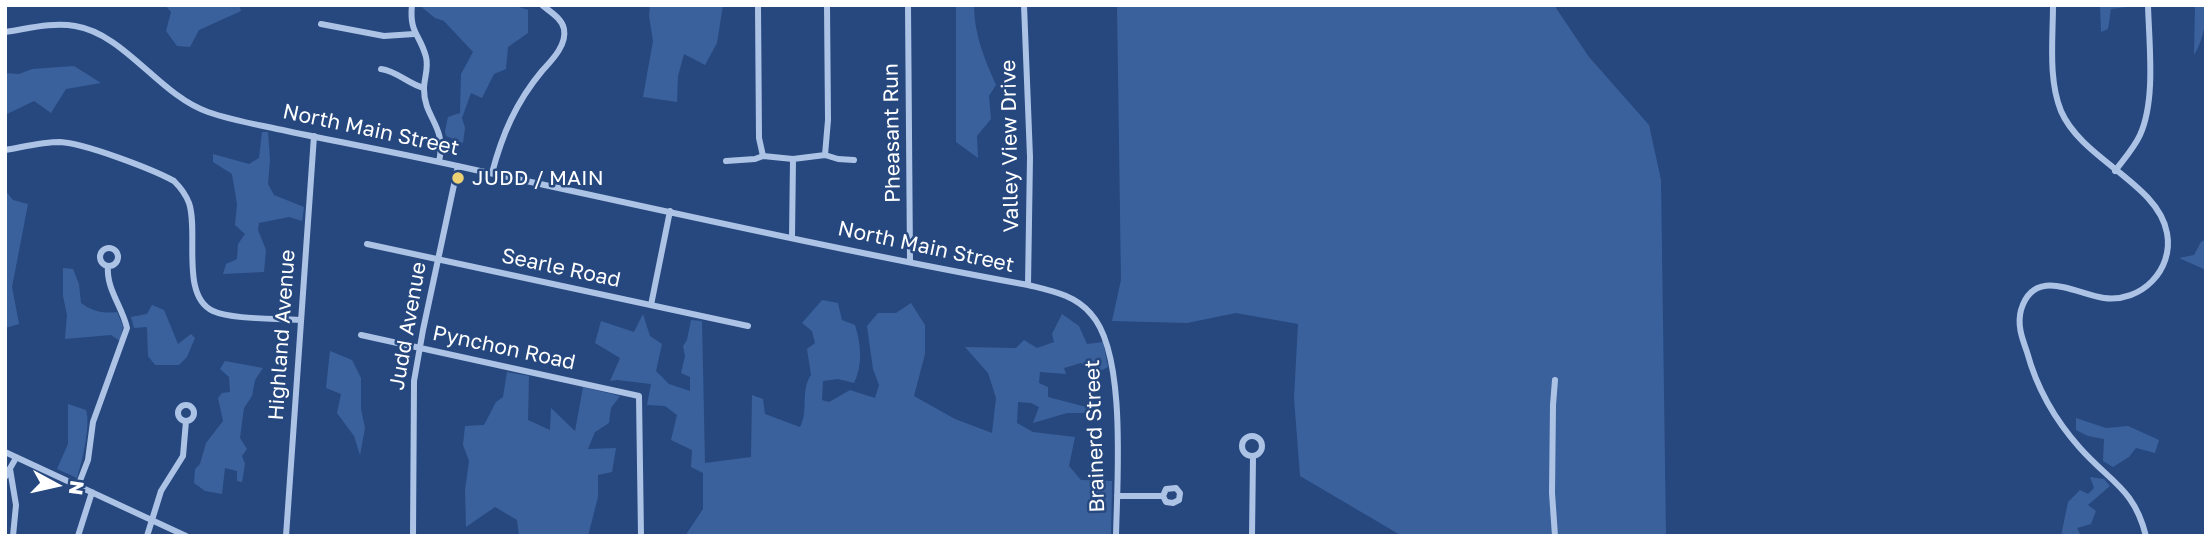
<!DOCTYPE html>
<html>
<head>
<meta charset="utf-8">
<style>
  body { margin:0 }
  #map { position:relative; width:2211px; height:541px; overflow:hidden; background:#26487f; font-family:"Golos Text",sans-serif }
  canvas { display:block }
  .frame { position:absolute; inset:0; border:7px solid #fff; pointer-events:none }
  .north { position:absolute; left:21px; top:450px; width:70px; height:70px; -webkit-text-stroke:5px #26487f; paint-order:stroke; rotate:98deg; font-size:19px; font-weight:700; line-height:28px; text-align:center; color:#fff }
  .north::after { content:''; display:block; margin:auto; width:24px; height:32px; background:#fff; clip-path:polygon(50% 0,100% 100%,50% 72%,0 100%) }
</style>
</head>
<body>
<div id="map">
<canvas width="2211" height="541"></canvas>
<div class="frame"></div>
<div class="north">N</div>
</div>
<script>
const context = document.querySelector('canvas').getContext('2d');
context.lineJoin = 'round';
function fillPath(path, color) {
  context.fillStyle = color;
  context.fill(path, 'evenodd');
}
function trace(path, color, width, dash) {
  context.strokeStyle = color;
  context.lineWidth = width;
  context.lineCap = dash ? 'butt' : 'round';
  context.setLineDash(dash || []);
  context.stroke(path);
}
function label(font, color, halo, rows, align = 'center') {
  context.font = font + ' "Golos Text",sans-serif';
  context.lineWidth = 5;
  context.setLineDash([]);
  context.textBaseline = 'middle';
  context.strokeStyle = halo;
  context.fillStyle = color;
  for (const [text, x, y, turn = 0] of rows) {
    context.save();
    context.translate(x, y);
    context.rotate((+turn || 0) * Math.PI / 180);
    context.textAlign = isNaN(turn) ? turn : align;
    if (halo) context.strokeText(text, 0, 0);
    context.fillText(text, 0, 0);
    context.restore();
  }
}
const green = new Path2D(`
  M165 5H239L241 11 199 30 190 47 177 46 166 31 171 12Z
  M513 5 528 10V33L508 47 506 69 494 74 482 98 471 93 462 118 465 128 463 143 446 136 445 131 448 117 460 113 461 74 473 52 444 21 435 18 419 5Z
  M650 5H723L717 43 705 65 684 54 678 76 677 102 643 97 653 41 649 16Z
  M956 5H974C974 34 984 58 996 85L989 96 991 119 977 136 978 158 956 142Z
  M1117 5H1554L1589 57 1649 125 1661 180 1666 536H1402L1300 476 1294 398 1298 324 1236 313 1187 323 1112 321 1121 280Z
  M2100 5H2142L2111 9 2108 29 2101 32Z
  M2195 5H2206C2206 23 2203 41 2194 55Z
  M74 66 101 83 66 89 51 113 34 101 5 115V73L19 74 32 69Z
  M262 132H268L270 160 268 184 274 195 304 207 302 221 289 217 259 223 258 230 266 250 264 272 223 274 226 264 237 259 238 244 245 234 235 225 237 204 232 174 213 162V154L249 164 259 158Z
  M5 190 13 200 28 204 12 287 19 324 5 328Z
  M2206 239V270L2179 258 2194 255 2201 242Z
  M63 268 73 269 79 284 81 303C92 311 103 314 117 312L123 326 120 341 111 335 65 339 67 315 63 296Z
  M822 300 838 303 842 320 855 325C861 344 863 365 854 383L838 379 823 381 822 400 829 402 850 390 875 398 879 385 873 369 867 326 878 313H896L911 303 925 325V354L914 396 955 419 992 433 996 398 988 373 965 347 1016 348 1024 340 1037 348 1054 342 1052 334 1062 314 1079 326 1087 344 1103 342 1108 367 1094 374 1081 363 1064 368 1066 374 1040 372 1039 383 1048 387V397L1090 408 1089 413H1067L1033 423 1039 407 1031 403 1018 402 1017 423 1033 432 1075 437 1069 466 1081 480 1112 481 1111 536H685L703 509V473L691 467 692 450 671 440 677 415 665 406 647 405 651 384 617 380 610 381 620 358 595 343 601 321 634 332 643 314 650 336 662 344 656 371 669 384 690 391V377L681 373 685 356 683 346 687 340 691 320 702 321 705 463 751 457 752 395 763 399 765 414 800 427C809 411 800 391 811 375L807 349 815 343 812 331 802 323Z
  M152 305 164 310 178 344 191 334 195 338 187 357 179 365H155L148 356 147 327 134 328 131 317 147 314Z
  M330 351 352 360 361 378V409L365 428 360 455 354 436 337 413 341 394 326 388Z
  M225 361 263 368 255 380 252 396 244 408 240 438 247 449 242 456 245 464 242 482 237 481V471L225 468 222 494 205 491 194 483 195 469 200 464 206 443 223 421 218 398 222 393 230 392 229 377 220 369Z
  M507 372 529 376 528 420 550 430 551 408 575 431 583 387 620 396 611 408 609 423 595 432 588 449 616 448 612 472 598 475V497L588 536H519L517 520 495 507 466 527 465 490 469 461 463 445 465 426 484 425 496 402 503 397Z
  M68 404 86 410C91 425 82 462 77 478L57 469 68 444Z
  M2076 418 2106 428 2128 426 2159 440 2155 453 2136 448 2129 457 2113 467 2103 461 2104 439 2088 436 2076 430Z
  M2090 477 2104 479 2110 486 2088 505 2096 511 2091 524 2077 528 2081 536H2061L2068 502 2080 490 2088 494 2094 488Z`);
const minor = new Path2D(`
  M412 5C409 33 420 34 426 57 429 68 424 78 424 89 424 119 447 125 439 162
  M758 5 759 138 763 156
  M908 5 910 261
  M1024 5 1030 157 1028 285
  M2053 5C2053 39 2048 79 2061 111 2082 160 2158 183 2167 233 2174 270 2141 303 2104 298 2076 294 2034 266 2021 310 2017 325 2022 338 2027 352 2037 389 2055 420 2080 448 2110 482 2134 488 2146 536
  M321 24 384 36 414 34
  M5 32C27 29 52 22 75 26 125 34 159 95 208 112 233 121 261 125 287 131 348 144 410 155 471 169 656 209 842 251 1028 285 1052 291 1075 295 1091 314 1127 353 1117 482 1116 536
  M381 69C397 71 408 84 424 88
  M5 150C23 147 42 142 60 142 84 143 152 169 174 181 180 187 186 195 189 203 199 232 180 296 213 311 233 320 277 318 300 320
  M825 155 828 120 827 5
  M726 161 755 159 763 156 793 159 825 155 838 159 854 160
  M2115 171C2124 159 2134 148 2140 135 2156 100 2149 44 2148 5
  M492 173C502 135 516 102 542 71 552 60 567 45 564 29 562 18 550 12 542 5
  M792 237 793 159
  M367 244 748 326
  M100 257a9 9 0 1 1 18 0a9 9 0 1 1-18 0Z
  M651 305 670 211
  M361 335 639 396 641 536
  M1555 380 1553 405 1552 493 1555 536
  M178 413a8 8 0 1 1 16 0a8 8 0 1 1-16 0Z
  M1242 446a10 10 0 1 1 20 0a10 10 0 1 1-20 0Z
  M5 452 186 536
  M10 469 16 505 13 536
  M5 477 16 458
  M78 486 88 460 93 422 127 328C122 306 106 289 108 266
  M1117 496H1163L1166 502 1173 503 1179 500 1180 493 1176 488 1166 489 1163 496
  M78 536 92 492
  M147 536 161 491 183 456 186 421
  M286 536 314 136
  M413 536 414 381 423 330 458 166
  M1252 536 1253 457`);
const markers = [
  [458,178,7,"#eed172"]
];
const streetNames = [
  ["North Main Street",371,130,12],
  ["Pheasant Run",892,133,-91],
  ["Valley View Drive",1010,146,-91],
  ["North Main Street",926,247,12],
  ["Searle Road",561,268,12],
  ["Judd Avenue",408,326,-80],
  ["Highland Avenue",282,335,-86],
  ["Pynchon Road",504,348,12],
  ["Brainerd Street",1095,436,-92]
];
const poiNames = [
  ["JUDD / MAIN",472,178]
];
fillPath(green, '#3b619c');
trace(minor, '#adc3e5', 6);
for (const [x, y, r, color] of markers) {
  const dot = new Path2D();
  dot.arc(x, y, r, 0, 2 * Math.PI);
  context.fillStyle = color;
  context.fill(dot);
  trace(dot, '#26487f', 2.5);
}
label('21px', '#fff', '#26487f', streetNames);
label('21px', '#fff', '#26487f', poiNames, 'left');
</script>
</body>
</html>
